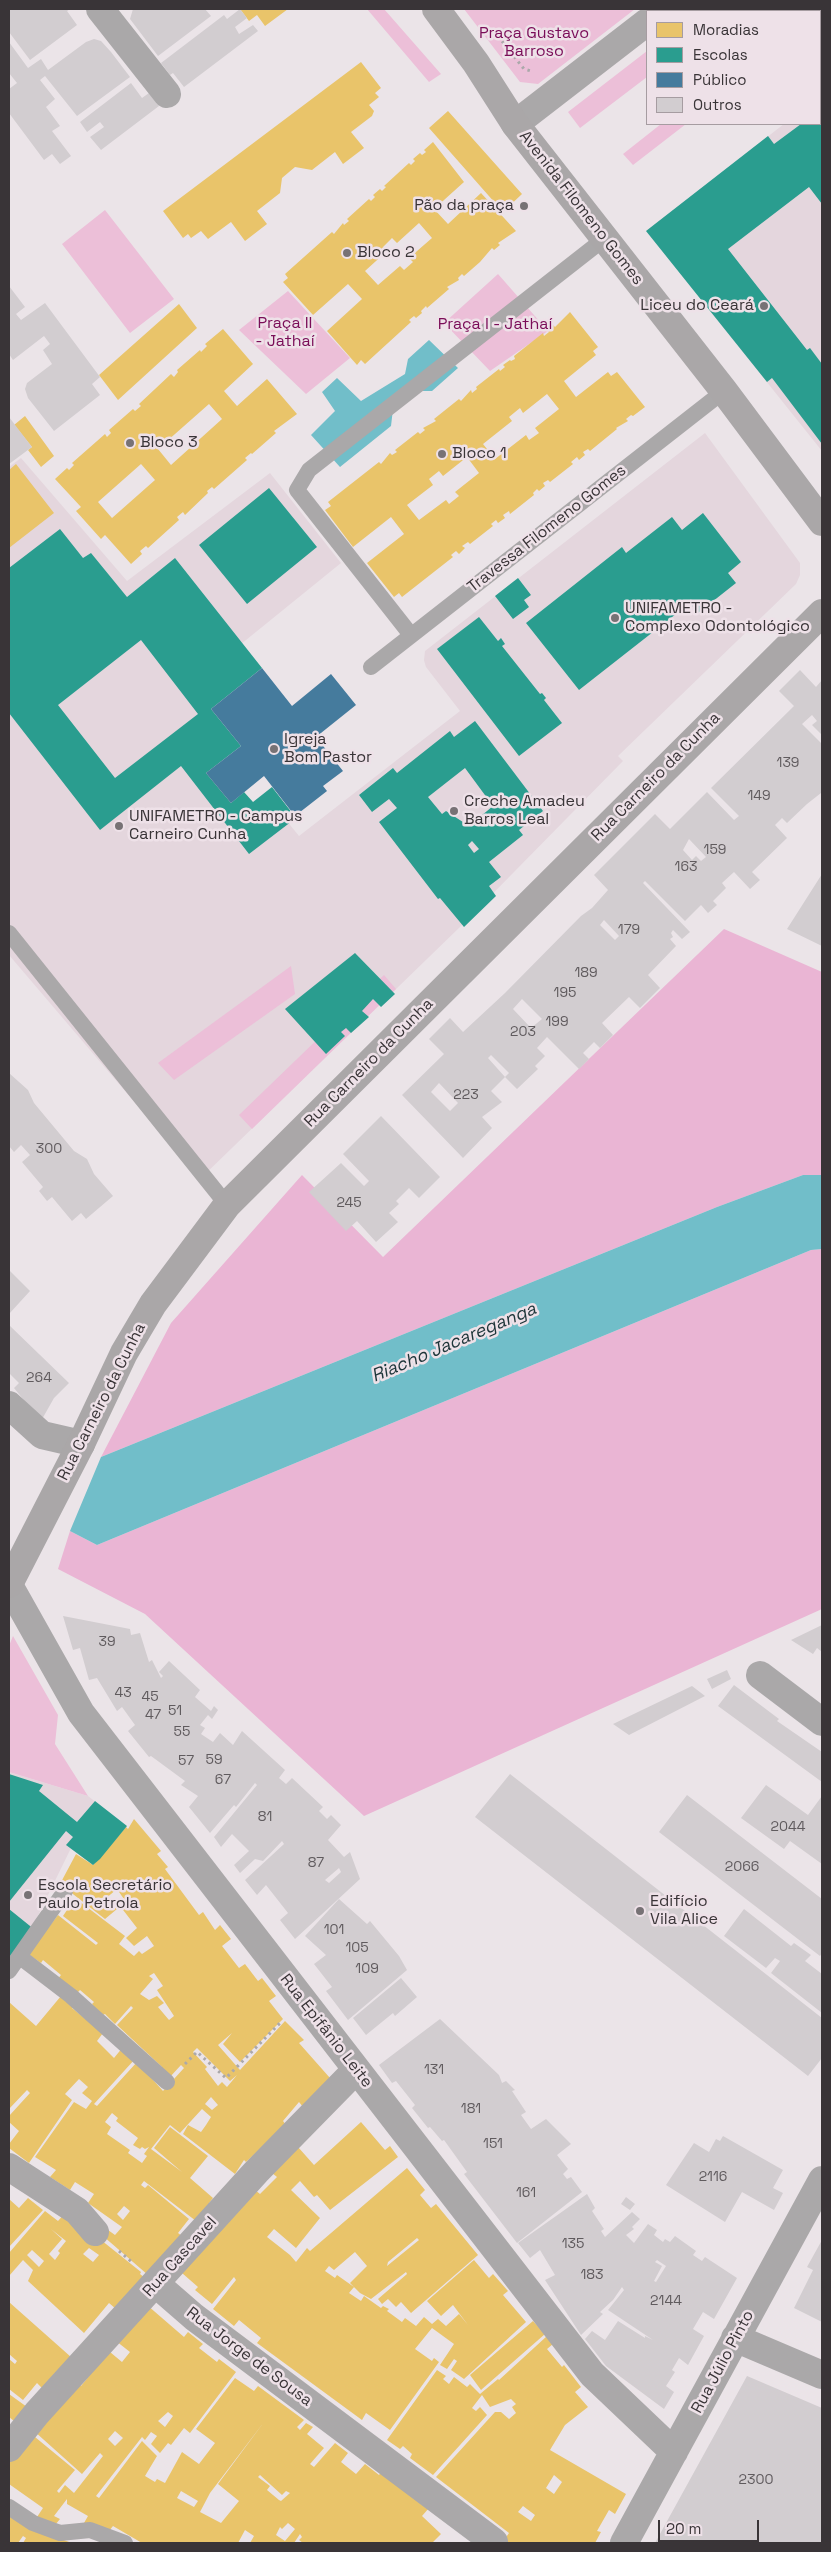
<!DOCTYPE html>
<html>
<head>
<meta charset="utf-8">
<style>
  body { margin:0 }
  #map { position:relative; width:831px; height:2552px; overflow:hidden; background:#ebe4e8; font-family:"Space Grotesk",sans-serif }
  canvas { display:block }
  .frame { position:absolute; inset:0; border:10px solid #393437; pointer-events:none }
  .legend { position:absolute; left:646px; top:10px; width:175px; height:115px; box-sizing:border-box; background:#eee1e8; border:1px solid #a69ca1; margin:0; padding:6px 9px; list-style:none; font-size:15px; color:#393437 }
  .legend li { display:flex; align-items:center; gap:10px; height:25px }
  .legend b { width:25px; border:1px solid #a69ca1 }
  .scale { position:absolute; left:658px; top:2520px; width:101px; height:22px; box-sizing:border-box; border:2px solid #393437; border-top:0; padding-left:6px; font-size:15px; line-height:18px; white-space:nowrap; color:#393437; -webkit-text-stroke:4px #eee1e8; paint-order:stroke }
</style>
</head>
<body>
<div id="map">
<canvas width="831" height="2552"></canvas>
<div class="frame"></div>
<ul class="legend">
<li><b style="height:14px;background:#e9c46a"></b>Moradias</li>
<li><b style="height:14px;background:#2a9d8f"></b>Escolas</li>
<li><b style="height:14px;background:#457b9d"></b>Público</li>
<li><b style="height:14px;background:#d2cdd0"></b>Outros</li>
</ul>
<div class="scale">20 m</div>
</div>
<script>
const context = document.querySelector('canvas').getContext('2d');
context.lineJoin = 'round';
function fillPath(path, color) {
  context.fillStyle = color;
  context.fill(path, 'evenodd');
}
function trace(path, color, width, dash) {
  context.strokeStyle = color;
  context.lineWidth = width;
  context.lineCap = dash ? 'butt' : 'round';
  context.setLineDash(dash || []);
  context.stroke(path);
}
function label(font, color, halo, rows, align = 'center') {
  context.font = font + ' "Space Grotesk",sans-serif';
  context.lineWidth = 5;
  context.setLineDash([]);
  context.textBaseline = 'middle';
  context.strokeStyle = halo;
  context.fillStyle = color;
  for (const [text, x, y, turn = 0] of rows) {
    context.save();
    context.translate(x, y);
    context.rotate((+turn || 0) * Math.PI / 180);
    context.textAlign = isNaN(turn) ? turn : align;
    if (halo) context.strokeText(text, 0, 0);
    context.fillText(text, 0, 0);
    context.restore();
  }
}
const built = new Path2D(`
  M822 94V451L646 231 784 124H820V96Z
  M705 433 800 563V575L796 584 618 756 623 761 460 927 200 1179 9 955V467L21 458 127 581 270 473 341 563 193 683 232 805 282 815 299 836 460 711 426 667 424 660 425 651Z
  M9 1772 88 1796 123 1823 71 1848 30 1932 9 1959Z`);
const green = new Path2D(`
  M367 9H384L441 74 429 82Z
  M464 9H635L538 84 520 82Z
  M647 51V77L580 128 568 112Z
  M661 124H686L633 165 623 154Z
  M105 210 174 299 130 333 62 244Z
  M498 274 548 331 490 371 444 323Z
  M288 291 350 358 306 394 239 330Z
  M291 966 295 994 174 1080 158 1063Z
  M384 975 396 989 252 1129 239 1115Z
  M13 1636 58 1715 55 1744 88 1796 9 1772V1646Z`);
const forest = new Path2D(`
  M724 929 822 972V1175H803L717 1207 101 1457 171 1323 302 1175 383 1257Z
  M822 1249V1609L364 1816 145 1614 58 1569 70 1531 97 1545 811 1250Z`);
const water = new Path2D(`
  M429 340 458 368 432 391H414L393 409 391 426 340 467 311 435 335 411 322 392 337 378 361 401 405 374 408 359Z
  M803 1175H822V1249L811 1250 97 1545 70 1531 101 1457 717 1207Z`);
const homes = new Path2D(`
  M240 9H288L265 26 257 15 249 21Z
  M361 62 381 88 375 93 379 97 369 105 374 111 372 116 351 132 364 148 343 164 335 152 312 170 295 167 282 178 280 193 257 211 267 224 245 241 231 222 208 239 201 231 191 238 188 234 183 238 163 211Z
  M448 111 522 194 503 212 429 128Z
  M433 142 464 182 434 209 448 224 481 193 516 231 498 243 500 245 494 250 492 248 480 262 464 276 462 274 458 278 459 280 447 287 449 289 427 308 426 306 421 311 422 313 416 318 414 316 409 320 411 322 365 364 361 360 357 365 327 331 362 299 348 284 313 315 283 282 288 278 285 274 332 232 334 234 343 223 344 225 349 221 347 219 369 199 371 201 375 197 373 195 380 189 382 191 386 187 384 186 409 163 411 165 415 161 413 159 420 153 422 155 426 152 424 150ZM419 223 432 238 409 258 413 262 404 270 400 266 378 285 365 271 387 251 383 247 392 238 397 243Z
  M179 304 197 328 118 400 99 375Z
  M570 312 598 347 593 351 596 355 564 381 576 397 608 372 611 376 617 372 645 407 633 416 631 415 626 419 628 421 616 428 617 429 590 451 588 449 583 452 585 455 579 460 577 457 571 462 573 464 550 482 548 480 543 483 545 486 539 491 537 489 533 493 534 495 510 514 509 511 503 515 505 518 498 523 496 520 491 524 493 526 470 544 468 542 462 546 465 548 459 554 456 551 451 555 453 557 402 597 399 593 394 597 367 563 404 534 391 517 353 547 325 510 331 506 328 502 379 462 381 464 390 453 392 455 397 452 395 450 418 432 420 434 425 430 423 428 436 421 434 419 459 399 461 401 471 390 472 393 477 389 476 387 499 369 500 371 505 367 503 365 510 360 511 361 515 359 514 356 543 333 544 336 549 332 547 330 553 325 555 327ZM547 394 559 409 535 428 539 433 529 440 526 435 495 459 483 444 512 421 509 417 520 408 523 413ZM467 457 479 473 455 492 459 496 449 504 446 500 419 520 407 505 433 485 429 479 439 471 443 476Z
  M223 329 253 364 224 391 237 406 267 379 297 414 274 431 276 433 252 454 251 453 245 458 247 460 214 489 212 487 207 491 208 493 185 515 183 512 177 517 179 520 148 548 146 546 140 551 142 554 131 564 105 535 101 539 76 511 81 507 55 479 67 468 69 470 74 465 72 463 105 434 107 437 111 433 109 430 133 409 135 411 141 406 139 404 171 374 174 377 178 372 177 370 200 350 201 352 207 346 205 344ZM209 404 222 419 171 465 158 449ZM141 464 155 480 112 518 98 502Z
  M25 416 54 456 41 467 28 450 32 447 14 425Z
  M16 464 54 513 9 548V470Z
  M134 1819 161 1851 157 1854 168 1867 165 1869 199 1915 203 1912 215 1930 220 1925 231 1939 222 1946 239 1968 245 1964 258 1981 262 1978 276 1996 269 2001 283 2019 240 2062 223 2044 232 2033 218 2045 240 2070 285 2021 304 2040 299 2043 330 2078 303 2107 299 2102 283 2121 286 2125 246 2162 244 2160 235 2174 183 2134 188 2125 201 2132 206 2125 211 2117 202 2109 180 2133 170 2125 151 2149 182 2172 154 2148 170 2127 208 2156 190 2178 213 2198 209 2203 210 2204 196 2221 144 2181 141 2185 145 2188 148 2185 189 2219 178 2233 182 2236 148 2275 103 2236 108 2230 115 2235 122 2227 88 2203 94 2194 75 2182 70 2190 50 2177 56 2170 35 2157 74 2102 86 2109 92 2101 82 2093 88 2087 79 2079 65 2094 72 2100 29 2163 9 2148V2144L19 2131 9 2122V2116L30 2093 27 2090 9 2109V2002L36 2026 61 1996 74 2007 72 2008 103 2033 97 2041 114 2058 123 2047 135 2059 94 2104 97 2106 137 2062 163 2091 184 2068 181 2065 170 2077 161 2069 162 2067 117 2025 133 2008 131 2006 115 2024 105 2014 101 2016 92 2004 94 2002 80 1990 77 1993 57 1980 61 1975 43 1960 41 1963 28 1954 58 1915 96 1945 98 1943 63 1916 75 1898 125 1936 119 1944 134 1956 139 1951 142 1954 154 1946 147 1936 134 1946 126 1938 137 1928 120 1906 126 1902 117 1889 105 1899 117 1909 105 1919 60 1884 76 1854 93 1865 126 1827 128 1829ZM154 1973 163 1986 157 1990 174 2016 169 2020 158 2007 164 2003 157 1996 149 2000 140 1994 153 1979 149 1976ZM197 2048 230 2081 237 2075 227 2087 222 2082 218 2086 205 2069 207 2067 193 2052ZM211 2097 218 2105 212 2110 205 2104ZM112 2113 118 2118 116 2121 138 2138 133 2145 140 2149 142 2147 145 2149 149 2147 144 2154 147 2156 142 2163 128 2153 130 2150 107 2134 111 2127 105 2122ZM124 2206 130 2211 123 2220 117 2214Z
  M361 2122 385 2150 390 2146 398 2157 330 2210 317 2195 314 2197 300 2181 291 2190 320 2218 296 2248 274 2229 267 2237 290 2255 296 2262 307 2248 310 2251 407 2168 425 2190 420 2195 431 2208 436 2204 478 2255 411 2313 401 2302 396 2307 388 2299 382 2304 378 2299 407 2274 406 2272 371 2299 360 2293 350 2283 367 2266 355 2252 334 2270 329 2266 325 2271 335 2278 337 2275 354 2287 349 2293 361 2301 364 2296 381 2308 383 2306 389 2309 387 2311 402 2322 405 2318 416 2326 424 2317 432 2324 438 2319 446 2326 459 2314 468 2325 453 2305 441 2316 427 2301 474 2260 489 2278 493 2274 508 2291 503 2295 526 2322 464 2379 451 2370 457 2361 454 2359 447 2369 440 2365 454 2344 432 2328 415 2349 432 2361 434 2358 439 2362 390 2430 366 2413 362 2420 257 2343 261 2338 239 2320 234 2326 213 2309 236 2280 234 2277 212 2304 195 2290 198 2287 182 2273 255 2190 260 2194 277 2177 272 2173 298 2147 314 2165ZM417 2238 419 2240 387 2266 388 2262Z
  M28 2198 43 2210 9 2247V2199L19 2208Z
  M45 2211 58 2221 66 2212 141 2272 140 2274 145 2278 116 2309 109 2303 84 2333 28 2281 33 2270 23 2260 9 2276V2253ZM51 2229 66 2241 58 2251 60 2253 55 2260 49 2254 62 2239ZM89 2248 99 2255 93 2262 83 2254ZM32 2250 44 2261 39 2267 27 2255Z
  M9 2302 71 2357 42 2388 37 2383 23 2400 9 2389V2359L15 2364 17 2361 9 2354Z
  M147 2305 184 2337 188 2332 203 2344 199 2348 217 2362 219 2359 236 2372 190 2433 184 2428 171 2445 168 2443 160 2453 151 2444 157 2436 151 2432 145 2440 142 2437 96 2496 99 2498 142 2441 157 2456 145 2476 155 2482 157 2479 165 2483 182 2452 199 2464 215 2443 196 2429 235 2378 254 2391 258 2386 304 2420 297 2427 300 2430 306 2423 313 2427 307 2434 324 2448 310 2464 314 2467 335 2443 348 2453 341 2462 356 2474 365 2464 379 2475 382 2471 429 2508 422 2516 441 2534 432 2543H303L299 2540 302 2537 300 2534 294 2543H250L254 2536 245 2530 238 2543H142L113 2526 109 2531 84 2523 88 2516 67 2504V2499L54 2516 60 2519 55 2525 35 2520 43 2508 9 2484V2460L35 2437 75 2470 57 2491 59 2493 65 2485 74 2493 103 2456 100 2453 82 2474 34 2431 77 2383 81 2386 89 2376 86 2374 110 2352 122 2362 130 2352 116 2341ZM168 2412 173 2416 165 2427 158 2421ZM264 2422 218 2484 239 2501 221 2523 200 2512 210 2493ZM115 2431 123 2438 115 2446 108 2439ZM260 2475 282 2495 286 2491 290 2493 281 2501 279 2500 267 2490 270 2486 258 2477ZM181 2491 198 2501 194 2507 177 2498ZM288 2523 295 2529 285 2541 276 2535 280 2527 282 2529Z
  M533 2321 545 2334 481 2390 470 2375Z
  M547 2336 553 2344 547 2349 562 2367 564 2365 581 2387 575 2392 588 2407 565 2425 550 2450 626 2494 615 2514 609 2510 597 2531 601 2532 595 2543H502L509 2533 436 2477 495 2412H501L509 2419 516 2413 512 2407 516 2404 511 2399 490 2407 482 2395 472 2408 476 2411 480 2407 487 2415 433 2475 410 2458 412 2454 403 2446 400 2449 387 2440 437 2370 446 2376 443 2379 449 2384 454 2377 467 2387 470 2384 480 2394 498 2379 499 2380ZM554 2475 562 2482 554 2494 546 2488ZM523 2506 535 2515 531 2521 518 2512Z
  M9 2394 27 2407 14 2421 9 2417Z
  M9 2510 58 2538 72 2543H23L26 2538 23 2536 18 2543H9Z`);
const schools = new Path2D(`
  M822 107V204L809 187 728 249 807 350 810 348 822 364V444L772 378 767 382 646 231 768 136 774 144 801 124H820V109Z
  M269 488 317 547 247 604 199 545Z
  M703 513 741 562 728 573 736 583 698 613 690 603 579 690 526 623 622 547 626 553 672 517 682 530Z
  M60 529 83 558 91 553 127 597 175 558 262 668 211 709 241 746 206 773 231 803 244 792 253 802 272 787 296 818 249 854 181 766 100 830 9 713V568ZM141 640 198 714 115 778 58 705Z
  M518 578 531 595 524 600 529 607 513 619 495 596Z
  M479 617 498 641 501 638 505 644 502 646 540 694 542 693 546 698 544 700 562 723 519 756 437 649Z
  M475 721 543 811 519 830 523 835 489 862 501 877 489 886 496 896 464 927 440 898 438 899 379 822 397 808 389 799 372 812 359 795 393 768 397 773 450 731 454 737ZM465 768 493 806 469 826 446 811 442 814 428 797ZM472 841 479 849 474 853 468 845Z
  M355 953 395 994 381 1007 373 999 362 1011 369 1017 351 1033 346 1028 341 1032 345 1036 326 1054 285 1009Z
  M9 1774 43 1785 39 1791 77 1822 95 1801 127 1826 100 1859 93 1865 66 1845 73 1837 66 1831 9 1902Z
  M9 1909 35 1930 9 1962Z`);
const public = new Path2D(`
  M262 668 292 706 331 674 356 705 316 737 343 771 323 786 327 791 295 816 264 776 231 803 206 773 241 746 211 709Z`);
const building = new Path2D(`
  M9 9H70L67 11 77 25 30 60 9 32Z
  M133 9H205L211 16 158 56 130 19Z
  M240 9 247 18 235 27 239 34 253 25 258 31 184 87 173 73 170 75 161 63 224 15 227 19Z
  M94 39 101 41 111 52 130 77 77 116 45 76 40 80 55 99 46 107 60 126 52 131 71 156 60 164 52 154 44 160 9 113V89L17 83 9 73V42L28 68 41 59 48 70 86 42Z
  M131 83 142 98 149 93 159 106 101 150 90 137 104 127 100 122 87 132 80 122Z
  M9 286 25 307 16 314 21 320 45 303 100 377 92 384 100 395 54 431 28 398 25 389 27 383 52 364 43 350 50 344 44 336 13 360 9 354Z
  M9 417 32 447 9 464Z
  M800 670 816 687 822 680V735L812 725 817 721 812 715 802 724 822 744V794L821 793 807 804 787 823 782 818 775 825 787 838 752 872 760 880 750 889 734 872 722 883 726 888 713 901 717 905 708 913 701 905 685 921 645 881 643 883 690 932 682 939 673 930 671 933 673 937 670 939 676 946 648 975 660 988 640 1008 629 997 602 1023 613 1035 600 1048 594 1042 583 1053 589 1059 579 1069 547 1037 537 1048 545 1056 535 1066 538 1069 517 1089 505 1077 509 1073 491 1055 488 1058 505 1077 491 1091 502 1102 482 1117 492 1128 463 1158 402 1095 444 1054 429 1039 450 1018 463 1032 505 993 581 916 592 908 608 890 594 875 655 814 670 829 707 792 734 820 739 816 711 788 794 706 779 691ZM689 839 706 857 701 861 696 856 692 860 683 850ZM604 920 619 936 615 940 600 925ZM522 999 542 1019 531 1028 513 1009ZM439 1083 458 1103 450 1111 431 1092Z
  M822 874V946L787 929Z
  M9 1073 28 1090 34 1103 74 1151 87 1159 94 1174 113 1196 86 1219 81 1213 72 1221 52 1197 47 1201 39 1191 43 1187 22 1162 30 1155 21 1145 14 1152 9 1146Z
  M381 1116 440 1177 419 1198 409 1188 396 1201 399 1204 389 1213 398 1222 376 1242 357 1221 346 1231 309 1192 341 1163 364 1186 369 1181 343 1154Z
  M9 1270 30 1291 9 1314Z
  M9 1325 69 1383 54 1398 41 1421 14 1388 19 1383 9 1373Z
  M63 1616 130 1629 131 1635 140 1633 149 1662 152 1660 161 1678 163 1676 159 1672 169 1661 200 1690 195 1697 211 1711 214 1706 218 1710 212 1719 208 1715 200 1725 205 1728 201 1734 213 1742 220 1733 233 1745 242 1731 285 1770 279 1778 286 1784 292 1778 323 1807 319 1811 327 1819 331 1815 341 1825 328 1840 344 1857 350 1852 360 1879 295 1939 280 1920 288 1913 266 1885 257 1895 245 1880 284 1844 282 1841 263 1861 255 1859 240 1873 234 1865 249 1851 232 1834 221 1847 214 1837 257 1785 255 1783 236 1807 234 1805 210 1833 189 1807 198 1796 181 1785 185 1781 151 1756 149 1757 128 1731 135 1725 122 1707 117 1711 97 1678 89 1680 80 1648 73 1650ZM339 1868 341 1872 329 1883 325 1880Z
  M822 1625V1652L817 1648 813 1654 791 1640Z
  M727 1670 731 1679 712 1689 707 1679Z
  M734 1685 779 1719 777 1721 822 1752V1782L718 1706Z
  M692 1686 705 1696 629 1735 613 1724Z
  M510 1774 822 2018V2058L808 2076 475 1817Z
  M766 1785 808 1815 822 1796V1864L790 1841 784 1849 741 1818Z
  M687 1795 822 1899V1953L820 1956 659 1832Z
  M339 1899 367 1924 370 1921 399 1956 407 1970 348 2020 326 1991 332 1987 314 1964 326 1955 305 1936Z
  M744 1909 791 1946 794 1943 811 1955 805 1961 822 1974V2013L771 1973 780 1961 775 1958 766 1968 724 1936Z
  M401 1978 417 1997 395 2016 393 2013 366 2035 353 2018Z
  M440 2019 499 2075 502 2083 506 2081 515 2090 512 2091 526 2112 521 2115 531 2129 546 2119 571 2144 557 2155 568 2169 563 2174 567 2179 571 2177 582 2192 517 2243 464 2174 467 2172 444 2140 442 2141 430 2127 428 2128 412 2108 415 2105 396 2081 392 2083 379 2065Z
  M723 2136 783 2170 773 2188 783 2193 774 2210 742 2192 725 2222 666 2185 694 2143 709 2152 716 2139 720 2141Z
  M587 2194 595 2208 592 2211 604 2229 601 2231 605 2237 632 2212 640 2219 632 2227 634 2229 626 2235 634 2243 648 2224 657 2230 654 2235 663 2242 665 2239 670 2242 675 2236 696 2251 693 2255 702 2261 705 2257 737 2278 714 2319 703 2312 693 2329 704 2336 688 2365 679 2358 672 2370 675 2372 666 2386 674 2392 664 2409 606 2366 585 2339 592 2331 605 2340 618 2321 645 2338V2336L653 2340 608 2310 624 2290 622 2287 613 2300 600 2312 603 2314 581 2335 545 2280 555 2275 540 2250 530 2258 518 2243ZM657 2260 666 2266 656 2282 654 2281 662 2266 655 2262Z
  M626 2197 635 2204 630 2210 621 2204Z
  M822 2240V2322L794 2308 813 2270 807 2267Z
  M747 2376 822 2408V2543H655Z`);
const path = new Path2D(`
  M494 31 524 69 531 71
  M185 2064 197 2052 226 2078 281 2022
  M119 2251 133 2263`);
const lane = new Path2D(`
  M411 635 297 490 309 470 604 239
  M371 667 724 391
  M9 933 227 1205
  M20 1957 71 1996 167 2082
  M9 1971 65 1891
  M9 2507 33 2523 60 2533 90 2530 125 2543`);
const street = new Path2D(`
  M100 9 167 94
  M515 124 647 22
  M9 1405 42 1435 81 1444
  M9 1585 81 1713 592 2374 674 2452
  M760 1675 822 1722
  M9 2167 77 2211 95 2232
  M156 2284 194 2317 494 2542
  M735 2338 822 2375
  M9 2448 37 2413 256 2172 356 2070
  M624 2543 822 2180`);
const secondary = new Path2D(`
  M436 9 476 63 515 124 724 391 822 522
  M9 1584 81 1444 124 1353 153 1304 227 1205 822 613`);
const markers = [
  [524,206,5,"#777275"],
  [347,253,5,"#777275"],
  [764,306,5,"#777275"],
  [130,443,5,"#777275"],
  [442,454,5,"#777275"],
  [615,618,5,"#777275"],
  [274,749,5,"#777275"],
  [454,811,5,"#777275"],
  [119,826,5,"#777275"],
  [28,1895,5,"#777275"],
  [640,1911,5,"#777275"]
];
const numberNames = [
  ["139",788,763],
  ["149",759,796],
  ["159",715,850],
  ["163",686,867],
  ["179",629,930],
  ["189",586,973],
  ["195",565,993],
  ["199",557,1022],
  ["203",523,1032],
  ["223",466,1095],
  ["300",49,1149],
  ["245",349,1203],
  ["264",39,1378],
  ["39",107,1642],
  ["43",123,1693],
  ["45",150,1697],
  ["51",175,1711],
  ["47",153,1715],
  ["55",182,1732],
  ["59",214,1760],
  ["57",186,1761],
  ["67",223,1780],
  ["81",265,1817],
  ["2044",788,1827],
  ["87",316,1863],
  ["2066",742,1867],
  ["101",334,1930],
  ["105",357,1948],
  ["109",367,1969],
  ["131",434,2070],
  ["181",471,2109],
  ["151",493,2144],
  ["2116",713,2177],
  ["161",526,2193],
  ["135",573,2244],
  ["183",592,2275],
  ["2144",666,2301],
  ["2300",756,2480]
];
const parkNames = [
  ["Praça Gustavo",534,34],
  ["Barroso",534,52],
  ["Praça II",285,324],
  ["- Jathaí",285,342],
  ["Praça I - Jathaí",495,325]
];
const poiNames = [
  ["Pão da praça",514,206,"right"],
  ["Bloco 2",357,253],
  ["Liceu do Ceará",754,306,"right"],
  ["Bloco 3",140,443],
  ["Bloco 1",452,454],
  ["UNIFAMETRO -",625,609],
  ["Complexo Odontológico",625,627],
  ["Igreja",284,740],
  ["Bom Pastor",284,758],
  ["Creche Amadeu",464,802],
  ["Barros Leal",464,820],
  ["UNIFAMETRO - Campus",129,817],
  ["Carneiro Cunha",129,835],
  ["Escola Secretário",38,1886],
  ["Paulo Petrola",38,1904],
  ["Edifício",650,1902],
  ["Vila Alice",650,1920]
];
const streetNames = [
  ["Avenida Filomeno Gomes",581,208,52],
  ["Travessa Filomeno Gomes",547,529,-38],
  ["Rua Carneiro da Cunha",656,777,-45],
  ["Rua Carneiro da Cunha",369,1063,-45],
  ["Rua Carneiro da Cunha",102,1402,-63],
  ["Rua Epifânio Leite",326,2031,52],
  ["Rua Cascavel",180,2257,-48],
  ["Rua Jorge de Sousa",249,2357,37],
  ["Rua Júlio Pinto",723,2362,-62]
];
const waterNames = [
  ["Riacho Jacareganga",454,1343,-23]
];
fillPath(built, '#e4d6dd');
fillPath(green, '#ecbfd8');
fillPath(forest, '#eab5d4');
fillPath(water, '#71bec9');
fillPath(homes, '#e9c46a');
fillPath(schools, '#2a9d8f');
fillPath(public, '#457b9d');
fillPath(building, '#d2cdd0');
trace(path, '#aba8aa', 3, [2.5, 4]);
trace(lane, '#aaa8a9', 16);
trace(street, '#aaa8a9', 28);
trace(secondary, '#aaa7a8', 28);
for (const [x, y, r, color] of markers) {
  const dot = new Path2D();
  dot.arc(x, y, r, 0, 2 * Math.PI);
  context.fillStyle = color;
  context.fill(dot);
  trace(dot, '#eee1e8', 2);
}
label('14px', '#605b5e', null, numberNames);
label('16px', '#7a0d58', '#eee1e8', parkNames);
label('16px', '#393437', '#eee1e8', poiNames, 'left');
label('16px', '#393437', '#eee1e8', streetNames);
label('italic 18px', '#1d3539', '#eee1e8', waterNames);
</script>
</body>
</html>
